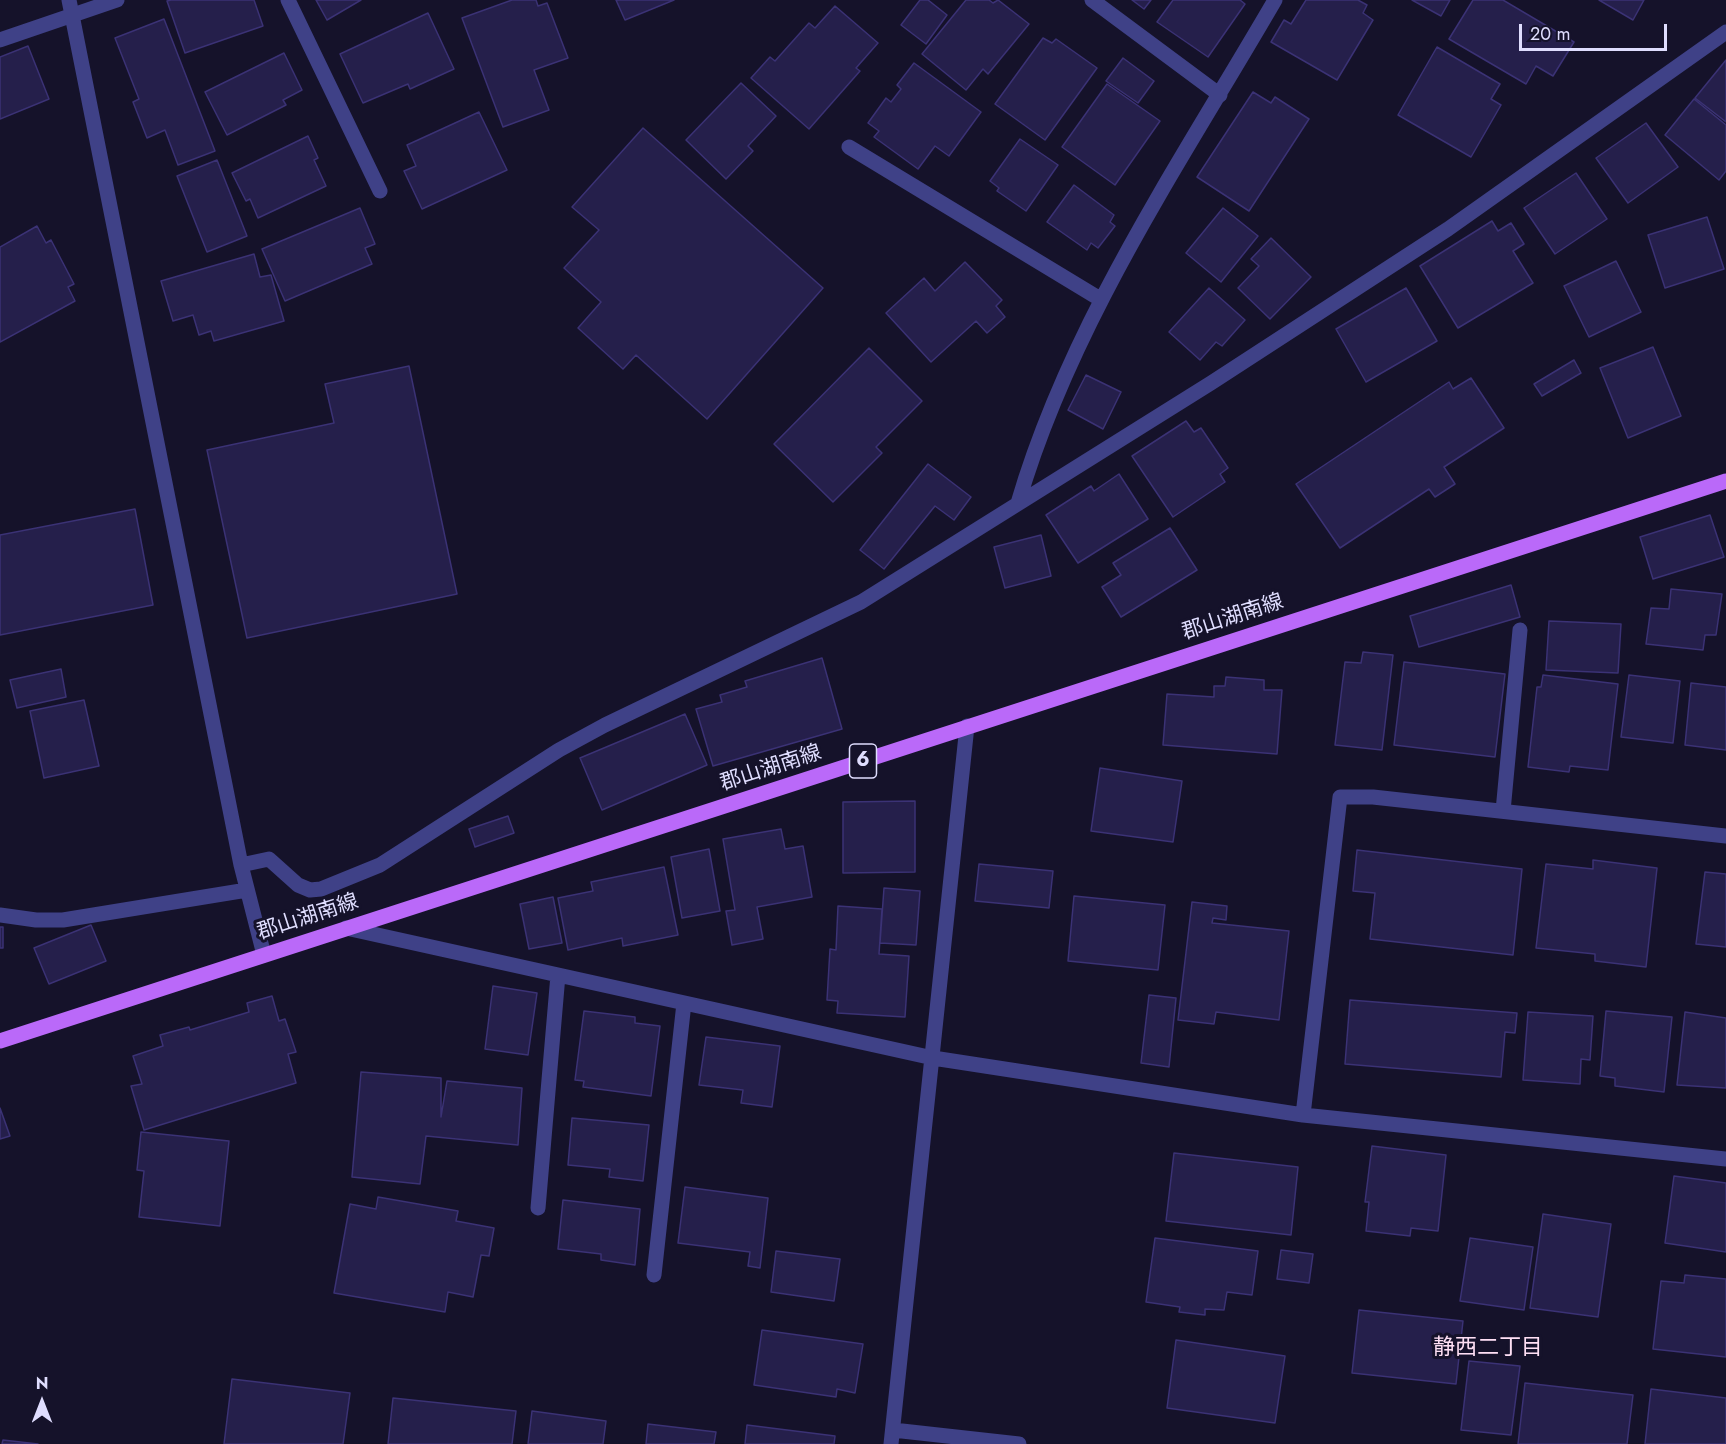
<!DOCTYPE html>
<html>
<head>
<meta charset="utf-8">
<style>
  body { margin:0 }
  #map { position:relative; width:1726px; height:1444px; overflow:hidden; background:#15122a; font-family:Jost,sans-serif }
  canvas { display:block }
  .north { position:absolute; left:12px; top:1372px; width:60px; height:60px; -webkit-text-stroke:4px #15122a; paint-order:stroke; rotate:0deg; font-size:16px; font-weight:700; line-height:24px; text-align:center; color:#dfddfe }
  .north::after { content:''; display:block; margin:auto; width:21px; height:27px; background:#dfddfe; clip-path:polygon(50% 0,100% 100%,50% 72%,0 100%) }
  .scale { position:absolute; left:1519px; top:24px; width:148px; height:27px; box-sizing:border-box; border:3px solid #dfddfe; border-top:0; padding-left:8px; font-size:18px; line-height:21px; white-space:nowrap; color:#dfddfe; -webkit-text-stroke:4px #15122a; paint-order:stroke }
</style>
</head>
<body>
<div id="map">
<canvas width="1726" height="1444"></canvas>
<div class="north">N</div>
<div class="scale">20 m</div>
</div>
<script>
const context = document.querySelector('canvas').getContext('2d');
context.lineJoin = 'round';
function fillPath(path, color) {
  context.fillStyle = color;
  context.fill(path, 'evenodd');
}
function trace(path, color, width, dash) {
  context.strokeStyle = color;
  context.lineWidth = width;
  context.lineCap = dash ? 'butt' : 'round';
  context.setLineDash(dash || []);
  context.stroke(path);
}
function label(font, color, halo, rows, align = 'center') {
  context.font = font + ' Jost,"Noto Sans JP",sans-serif';
  context.lineWidth = 6;
  context.setLineDash([]);
  context.textBaseline = 'middle';
  context.strokeStyle = halo;
  context.fillStyle = color;
  for (const [text, x, y, turn = 0] of rows) {
    context.save();
    context.translate(x, y);
    context.rotate((+turn || 0) * Math.PI / 180);
    context.textAlign = isNaN(turn) ? turn : align;
    if (halo) context.strokeText(text, 0, 0);
    context.fillText(text, 0, 0);
    context.restore();
  }
}
const building = new Path2D(`
  M171 0H254L263 26 185 53 167 1Z
  M316 0H361L327 20Z
  M512 0H536L538 6 547 3 568 58 534 70 549 110 503 127 462 18Z
  M616 0H674L625 20Z
  M920 0H928L947 15 926 44 901 25Z
  M966 0H989L993 3 998 0 1029 24 988 74 983 69 966 90 922 54Z
  M1132 0H1151L1144 9Z
  M1173 0H1240L1245 4 1208 57 1157 22Z
  M1306 0H1358L1367 5 1363 13 1373 20 1337 80 1271 42 1284 20 1291 24Z
  M1412 0H1450L1441 16Z
  M1473 0H1503L1574 42 1553 76 1536 66 1526 84 1449 39Z
  M1599 0H1644L1633 20Z
  M835 6 878 43 856 68 860 71 809 129 751 78 770 57 775 61 809 23 815 28Z
  M428 13 454 69 410 89 408 84 363 103 340 54Z
  M164 19 215 151 178 165 165 130 147 138 133 102 139 99 115 38Z
  M1043 38 1052 43 1056 39 1097 68 1045 140 995 104Z
  M28 46 49 99 0 119V57Z
  M1437 47 1500 84 1491 99 1501 105 1471 157 1398 115Z
  M284 53 302 90 283 100 286 105 227 135 205 92Z
  M1123 58 1154 81 1138 103 1106 81Z
  M1726 60V122L1695 98Z
  M914 63 981 112 949 156 935 146 918 169 874 137 879 131 868 123 886 98 891 102 901 89 897 85Z
  M741 83 776 116 748 146 753 151 726 179 686 140Z
  M1107 84 1160 121 1115 185 1062 147Z
  M1253 92 1271 103 1275 97 1309 119 1249 211 1197 177Z
  M1694 99 1726 125V171L1719 180 1665 135Z
  M479 112 507 170 422 209 404 171 416 166 407 145Z
  M1646 123 1678 167 1628 203 1596 158Z
  M643 128 823 288 707 419 636 355 623 369 578 328 601 302 564 268 599 230 572 207Z
  M308 136 318 158 314 160 326 186 258 218 250 199 246 201 232 173Z
  M1020 139 1058 165 1026 211 997 191 999 188 990 181Z
  M217 160 247 236 207 252 177 176Z
  M1576 173 1607 219 1555 254 1524 208Z
  M1074 185 1114 215 1110 222 1115 226 1098 248 1091 243 1087 250 1047 222Z
  M360 208 375 244 365 248 372 264 285 301 262 249Z
  M1223 208 1258 236 1221 282 1186 253Z
  M1707 217 1724 269 1665 288 1648 235Z
  M1492 221 1498 231 1511 223 1524 244 1513 251 1533 283 1458 328 1420 266Z
  M37 226 46 243 51 240 74 284 68 287 75 301 0 342V247Z
  M1271 238 1311 277 1270 319 1238 288 1259 266 1251 259Z
  M254 254 260 277 271 275 284 321 214 341 211 331 199 335 193 315 173 321 161 281Z
  M1616 261 1641 312 1589 337 1564 286Z
  M965 262 1002 300 996 306 1005 317 987 333 976 321 931 362 886 313 924 278 935 291Z
  M1209 288 1245 320 1222 346 1216 342 1200 360 1169 332Z
  M1406 288 1437 341 1366 382 1336 329Z
  M1653 347 1681 416 1628 438 1600 368Z
  M869 348 922 401 876 447 882 453 833 502 774 444Z
  M1574 360 1581 373 1542 396 1534 384Z
  M409 366 457 594 247 638 207 450 334 423 325 384Z
  M1086 375 1121 392 1103 429 1068 410Z
  M1471 378 1504 428 1444 467 1455 484 1435 497 1429 489 1340 548 1296 484 1449 382 1453 389Z
  M1186 421 1194 432 1201 428 1228 468 1220 474 1225 482 1173 517 1132 456Z
  M928 464 971 497 954 520 935 506 884 569 860 550Z
  M1119 474 1148 519 1078 563 1046 515 1091 486 1094 491Z
  M135 509 153 605 0 635V535Z
  M1710 515 1724 557 1653 579 1640 537Z
  M1170 528 1197 570 1121 617 1102 587 1121 575 1113 563Z
  M1041 535 1051 576 1005 588 994 547Z
  M1511 585 1520 617 1419 647 1410 616Z
  M1671 589 1722 594 1716 635H1705L1703 650 1646 644 1651 608 1669 609Z
  M1549 621 1621 624 1618 673 1546 670Z
  M1363 652 1393 655 1382 750 1335 745 1345 662 1361 663Z
  M822 658 842 729 713 766 696 709 722 702 720 695 747 687 745 681Z
  M1404 662 1505 674 1495 757 1394 745Z
  M61 669 66 697 17 708 10 680Z
  M1543 675 1618 684 1608 770 1570 766 1569 772 1528 767 1537 687H1541Z
  M1629 675 1680 681 1673 743 1621 737Z
  M1226 677 1264 680V690H1282L1277 754 1163 745 1167 694 1214 697V686H1225Z
  M1691 683 1726 687V750L1685 745Z
  M84 700 99 766 44 778 30 711Z
  M685 714 707 765 602 810 580 758Z
  M1100 768 1182 781 1173 842 1091 831Z
  M915 801V872L843 873V802Z
  M508 816 514 833 475 847 469 829Z
  M781 829 785 849 803 846 812 897 757 907 763 939 732 945 726 911 735 910 723 839Z
  M709 849 720 911 682 918 671 857Z
  M1357 850 1522 869 1513 955 1370 939 1375 893 1353 891Z
  M1593 860 1657 868 1646 967 1595 961V954L1536 948 1546 864 1593 869Z
  M979 864 1053 871 1049 908 975 901Z
  M664 867 678 935 623 946 622 938 568 950 558 898 593 891 591 882Z
  M1705 872 1726 874V947L1696 944Z
  M884 888 920 891 916 945 880 943Z
  M1074 896 1165 905 1158 970 1068 961Z
  M553 897 562 943 529 949 520 904Z
  M1192 902 1227 906 1226 920 1213 918 1212 923 1289 931 1279 1020 1216 1012 1214 1024 1178 1020Z
  M838 906 882 909 879 954 909 956 905 1017 837 1013 838 1001 827 1000 830 949 836 950Z
  M91 925 106 961 49 984 34 948Z
  M0 927H3V948H0Z
  M493 986 537 993 528 1055 485 1049Z
  M1149 995 1176 998 1169 1067 1141 1063Z
  M272 996 279 1021 285 1019 296 1052 288 1054 296 1083 144 1130 131 1086 142 1084 133 1056 163 1046 160 1035 189 1027 190 1030 249 1012 247 1003Z
  M1350 1000 1517 1013 1515 1033 1505 1032 1501 1077 1345 1064Z
  M584 1011 635 1017V1023L660 1026 651 1096 583 1087 584 1081 575 1080Z
  M1606 1011 1672 1017 1664 1092 1615 1086V1078L1600 1076Z
  M1528 1012 1593 1016 1590 1060 1581 1059 1580 1084 1523 1080Z
  M1685 1012 1726 1018V1088L1677 1085Z
  M706 1037 780 1046 772 1107 741 1103 743 1090 699 1085Z
  M361 1072 441 1078V1117L447 1081 522 1088 518 1145 426 1136 420 1184 352 1177Z
  M0 1108 10 1136 0 1139Z
  M572 1118 649 1125 643 1181 609 1177 610 1169 568 1165Z
  M141 1132 229 1141 220 1226 139 1217 144 1171 137 1170Z
  M1372 1146 1446 1155 1438 1231 1411 1228 1410 1236 1366 1231 1369 1202H1365Z
  M1174 1153 1298 1167 1291 1235 1166 1221Z
  M1674 1176 1726 1183V1252L1665 1243Z
  M685 1187 768 1198 760 1268 748 1266 750 1252 678 1243Z
  M378 1197 458 1211 456 1221 494 1228 489 1256 481 1255 473 1297 448 1292 445 1312 334 1293 350 1204 376 1209Z
  M563 1200 640 1209 635 1265 601 1260V1254L558 1249Z
  M1543 1214 1611 1224 1598 1317 1530 1308Z
  M1155 1238 1258 1251 1252 1295 1227 1292 1224 1310 1205 1309V1315L1179 1312 1180 1307 1146 1302Z
  M1470 1238 1533 1247 1524 1310 1460 1301Z
  M1281 1250 1313 1254 1309 1283 1277 1279Z
  M776 1251 840 1259 834 1301 771 1292Z
  M1685 1275 1726 1279V1357L1653 1349 1661 1281 1684 1283Z
  M1359 1310 1463 1321 1456 1384 1352 1373Z
  M762 1330 863 1344 855 1393 837 1389 836 1397 754 1385Z
  M1176 1340 1285 1356 1275 1423 1167 1408Z
  M1469 1361 1520 1366 1511 1435 1461 1430Z
  M232 1379 350 1393 343 1444H224Z
  M1525 1383 1633 1395 1627 1444H1518Z
  M1651 1389 1726 1398V1444H1645Z
  M393 1398 516 1411 512 1444H388Z
  M532 1411 606 1421 603 1444H528Z
  M648 1424 716 1432 714 1444H646Z
  M747 1425 835 1436 834 1444H745Z
  M3 1440 38 1444H2Z`);
const minor = new Path2D(`
  M69 0 241 865 264 955
  M288 0 380 191
  M1092 0 1220 95
  M0 40 117 0
  M849 147 1100 299
  M1018 503C1071 322 1181 162 1275 0
  M1503 811 1520 630
  M241 865 269 859 298 885 310 890 321 889 380 865 559 750 605 725 861 602 1211 383 1448 229 1726 32
  M0 915 36 920H63L247 890
  M346 928 933 1058 1303 1115 1726 1159
  M1303 1115 1340 797H1373L1726 836
  M538 1208 558 975
  M654 1275 684 1003
  M893 1430 1019 1444
  M891 1444 967 726`);
const major = new Path2D(`
  M0 1041 1726 481`);
const shields = [
  [863,761,27]
];
const shieldNames = [
  ["6",863,761]
];
const streetNames = [
  ["郡山湖南線",1233,618,-18],
  ["郡山湖南線",771,769,-18],
  ["郡山湖南線",308,918,-18]
];
const neighbourhoodNames = [
  ["静西二丁目",1488,1349]
];
fillPath(building, '#251f4b');
trace(building, '#3b3275', 1.5);
trace(minor, '#3f4187', 15);
trace(major, '#ba69f9', 15);
for (const [x, y, w] of shields) {
  const box = new Path2D();
  box.roundRect(x - w / 2, y - 17, w, 34, 4.5);
  context.fillStyle = '#15122a';
  context.fill(box);
  trace(box, '#dfddfe', 1.5);
}
label('bold 20px', '#dfddfe', null, shieldNames);
label('21px', '#dfddfe', '#15122a', streetNames);
label('22px', '#fedff4', '#15122a', neighbourhoodNames);
</script>
</body>
</html>
